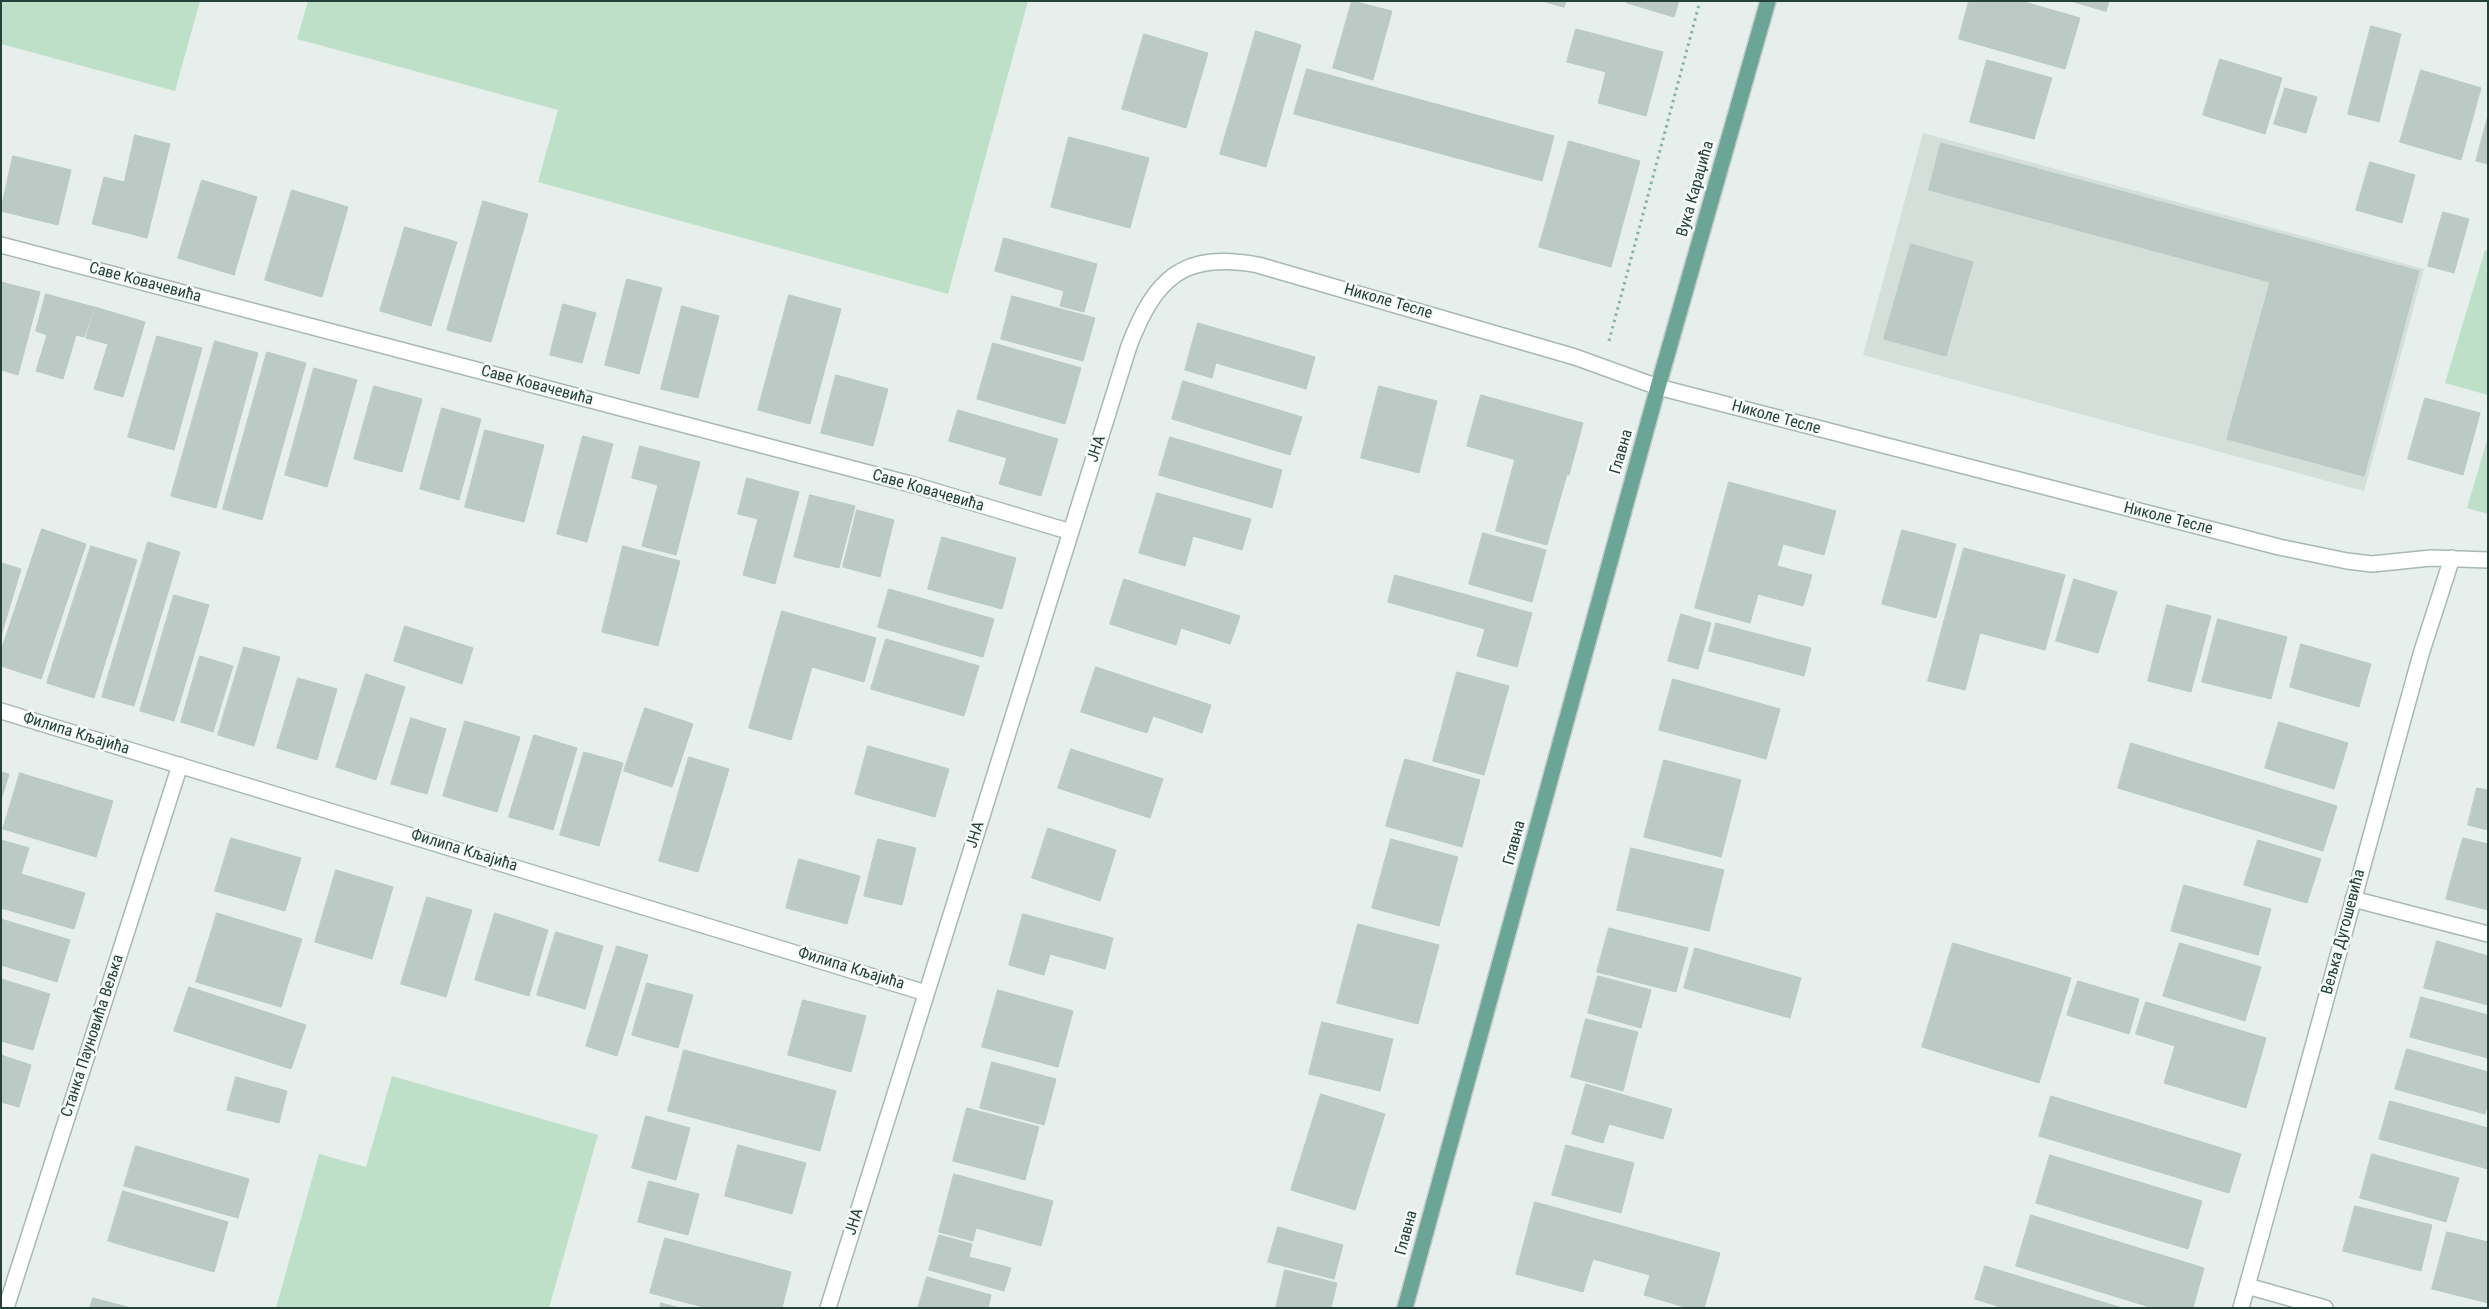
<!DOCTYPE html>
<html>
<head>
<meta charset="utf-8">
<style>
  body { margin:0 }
  #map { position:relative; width:2489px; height:1309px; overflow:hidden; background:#e6efeb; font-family:"Roboto Condensed",sans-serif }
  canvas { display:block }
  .frame { position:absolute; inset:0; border:2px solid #24423a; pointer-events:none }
</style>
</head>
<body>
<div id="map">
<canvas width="2489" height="1309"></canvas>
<div class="frame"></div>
</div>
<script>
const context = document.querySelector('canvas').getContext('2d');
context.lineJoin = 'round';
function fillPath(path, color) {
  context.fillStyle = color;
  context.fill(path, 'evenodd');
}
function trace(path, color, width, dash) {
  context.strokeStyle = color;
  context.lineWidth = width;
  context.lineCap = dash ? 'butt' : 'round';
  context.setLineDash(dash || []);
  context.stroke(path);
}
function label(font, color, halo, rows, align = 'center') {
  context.font = font + ' "Roboto Condensed",sans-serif';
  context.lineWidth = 5;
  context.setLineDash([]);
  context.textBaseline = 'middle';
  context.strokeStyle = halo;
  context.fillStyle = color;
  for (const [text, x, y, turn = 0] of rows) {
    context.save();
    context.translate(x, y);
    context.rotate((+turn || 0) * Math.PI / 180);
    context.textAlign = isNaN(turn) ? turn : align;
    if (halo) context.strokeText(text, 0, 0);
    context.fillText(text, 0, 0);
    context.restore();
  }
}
const built = new Path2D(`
  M1923 133 2424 269 2364 491 1863 355Z`);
const green = new Path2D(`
  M1 1H200L175 91 1 44Z
  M308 1H1028L948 294 538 182 558 110 297 39Z
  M2485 250 2488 251V395L2445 383Z
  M2488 437V514L2467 508Z
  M392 1076 598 1135 549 1308H276L319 1154 366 1167Z`);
const building = new Path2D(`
  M1352 1 1392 11 1373 80 1333 68Z
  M1543 1H1566L1564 7Z
  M1627 1H1679L1674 17 1627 3Z
  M1969 1H2021L2080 18 2065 69 1959 39Z
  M2071 1H2109L2106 11Z
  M2371 26 2401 34 2379 122 2348 114Z
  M1576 29 1663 52 1646 116 1598 103 1606 72 1567 62Z
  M1256 31 1301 45 1266 167 1220 154Z
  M1144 34 1208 53 1186 128 1122 109Z
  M2220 59 2282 78 2265 134 2203 115Z
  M1987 60 2052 78 2034 139 1970 122Z
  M1307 69 1554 136 1542 181 1294 114Z
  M2421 70 2481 88 2461 160 2400 142Z
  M2285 88 2317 97 2306 133 2274 124Z
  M2488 116V164L2476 161Z
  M135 135 170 144 147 238 92 224 104 177 124 182Z
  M1069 137 1149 158 1130 228 1051 207Z
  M1569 141 1640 161 1611 267 1539 247Z
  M1941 143 2419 271 2364 476 2227 439 2270 282 1929 190Z
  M13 156 71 170 58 225 1 211Z
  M2370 162 2415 175 2402 223 2356 210Z
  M202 180 257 197 234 275 178 258Z
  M292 190 348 207 322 297 265 280Z
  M483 201 528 214 491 342 447 330Z
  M2443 212 2469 219 2454 273 2428 266Z
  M405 227 457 242 431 326 380 311Z
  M1004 238 1097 264 1084 312 1060 306 1064 291 995 271Z
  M1911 244 1973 262 1946 356 1884 339Z
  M627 279 662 288 639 374 605 365Z
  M1 282 40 292 18 375 1 370Z
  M46 294 94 307 84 337 76 335 63 379 36 371 47 335 36 331Z
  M789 295 841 309 810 424 758 410Z
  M1012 296 1095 318 1083 361 1001 339Z
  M563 304 596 313 582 363 550 355Z
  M682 306 719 316 698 398 661 389Z
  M95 307 145 322 123 397 94 389 108 344 86 338Z
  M1198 323 1315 357 1306 389 1216 363 1212 378 1185 370Z
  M157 336 202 348 174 450 128 437Z
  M215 341 258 353 216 508 171 496Z
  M993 343 1081 368 1065 424 977 399Z
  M267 352 306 363 262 520 223 509Z
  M314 368 357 380 327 487 285 475Z
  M836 375 888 389 873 446 821 433Z
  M1183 381 1302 417 1290 455 1172 419Z
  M374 386 422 399 402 472 354 459Z
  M1379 386 1437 401 1419 473 1361 458Z
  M1481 395 1583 423 1569 475 1467 446Z
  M2425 398 2480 413 2463 475 2408 459Z
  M442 408 481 419 459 500 420 489Z
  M958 410 1058 439 1041 496 999 484 1007 458 949 441Z
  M485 430 544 445 524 522 465 507Z
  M583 436 613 444 587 542 557 534Z
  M1170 437 1282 470 1272 508 1159 475Z
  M640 446 700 462 676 555 642 546 658 485 632 478Z
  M1515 460 1567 474 1547 545 1496 531Z
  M747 478 799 492 775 584 743 575 758 519 738 514Z
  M1729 482 1836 511 1824 555 1783 544 1777 566 1812 575 1803 606 1758 594 1750 623 1695 608Z
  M1157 493 1251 519 1242 550 1193 536 1185 566 1139 553Z
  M810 495 855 506 839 568 794 557Z
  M857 510 894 520 880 577 843 567Z
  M42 529 86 544 41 679 1 666V651Z
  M1902 530 1956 544 1936 618 1882 604Z
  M1483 533 1546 550 1532 602 1469 584Z
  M942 537 1016 558 1002 609 928 589Z
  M148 542 180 552 134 706 102 697Z
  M91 546 137 560 94 698 47 683Z
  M623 546 680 561 658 646 602 632Z
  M1964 548 2065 575 2045 650 1980 633 1965 690 1928 681Z
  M1 563 21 569 1 636Z
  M1395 575 1532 613 1517 667 1477 656 1485 629 1388 602Z
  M1124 579 1240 616 1230 644 1181 628 1176 645 1110 624Z
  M2074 579 2117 592 2098 653 2056 641Z
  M889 589 994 619 983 657 878 627Z
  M174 595 209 605 174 721 140 711Z
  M2167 605 2211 616 2191 692 2148 681Z
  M782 611 876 638 864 682 812 667 791 740 749 728Z
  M1681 614 1711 623 1698 669 1668 661Z
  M2218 619 2287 637 2271 699 2202 682Z
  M1716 623 1811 648 1804 676 1709 651Z
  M405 626 473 648 462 684 394 661Z
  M886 639 979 666 964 716 871 689Z
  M2301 644 2371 664 2359 707 2290 687Z
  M244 647 280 657 254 746 218 735Z
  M200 656 233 666 213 732 181 722Z
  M1096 667 1211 705 1202 733 1153 716 1147 733 1081 712Z
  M1457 672 1509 686 1484 775 1433 761Z
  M366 674 405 687 376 780 336 767Z
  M298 678 337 689 317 760 277 748Z
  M1673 679 1780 709 1766 759 1659 730Z
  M645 708 693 724 672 787 624 771Z
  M411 718 446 729 427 794 391 784Z
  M465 721 520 737 497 812 443 796Z
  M2279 722 2348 743 2334 789 2265 768Z
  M534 735 577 748 553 830 509 817Z
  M2131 743 2337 806 2323 851 2118 788Z
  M868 746 949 769 935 817 855 794Z
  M1071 749 1163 779 1150 818 1058 788Z
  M584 752 623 763 599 846 560 835Z
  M689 757 729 769 698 872 659 861Z
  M1405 759 1480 780 1462 847 1386 826Z
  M1664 760 1741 780 1721 857 1644 837Z
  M1 772 9 774 1 800Z
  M20 773 113 801 96 857 3 829Z
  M2477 788 2488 790V830L2468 825Z
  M1048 828 1116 850 1100 901 1032 878Z
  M231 838 301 858 285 911 215 891Z
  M2463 838 2488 844V910L2446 899Z
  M878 839 916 848 902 905 864 896Z
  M1391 839 1458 857 1439 926 1372 908Z
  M1 840 29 848 21 874 85 893 74 929 1 908Z
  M2258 840 2321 859 2307 903 2244 885Z
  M1631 848 1724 870 1709 931 1617 910Z
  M799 859 860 876 847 924 786 908Z
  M336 870 393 887 372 959 315 942Z
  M2184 885 2271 909 2258 955 2171 931Z
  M427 897 472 910 446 997 401 984Z
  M217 913 302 939 281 1007 196 982Z
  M495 913 548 930 529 996 475 980Z
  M1023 914 1113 938 1105 969 1050 954 1044 975 1009 965Z
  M1 919 70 940 57 982 1 965Z
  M1358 924 1439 945 1418 1024 1337 1003Z
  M1609 928 1688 948 1676 992 1597 972Z
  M556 932 603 946 585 1009 537 995Z
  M2437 941 2488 956V1005L2424 988Z
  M1953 943 2071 978 2039 1083 1922 1047Z
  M2180 943 2261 967 2245 1021 2163 996Z
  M617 946 648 955 617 1056 586 1046Z
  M1695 948 1801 978 1790 1018 1684 988Z
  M1598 976 1651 990 1641 1028 1588 1013Z
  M1 979 50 994 33 1050 1 1041Z
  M2078 981 2139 999 2129 1034 2067 1015Z
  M647 983 693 995 678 1048 632 1035Z
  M189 987 306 1025 291 1069 174 1031Z
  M998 990 1073 1011 1058 1067 982 1047Z
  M2421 997 2488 1015V1058L2410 1037Z
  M803 1000 866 1016 851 1072 788 1055Z
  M2146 1002 2266 1038 2246 1108 2164 1083 2175 1046 2136 1034Z
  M1586 1019 1638 1032 1623 1091 1571 1077Z
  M1322 1022 1393 1039 1380 1091 1309 1074Z
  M2407 1049 2488 1072V1102L2485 1114 2395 1089Z
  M684 1050 836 1091 820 1151 668 1111Z
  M1 1055 31 1065 19 1107 1 1102Z
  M992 1062 1056 1079 1044 1125 980 1108Z
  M236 1077 287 1091 279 1123 227 1110Z
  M1586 1084 1672 1109 1663 1139 1609 1124 1603 1143 1572 1134Z
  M1321 1094 1385 1114 1355 1210 1291 1190Z
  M2051 1096 2241 1154 2229 1193 2039 1136Z
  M2390 1101 2488 1128V1169L2379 1139Z
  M967 1108 1039 1127 1025 1180 953 1161Z
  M646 1116 690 1128 676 1180 632 1168Z
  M738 1145 806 1163 792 1214 725 1196Z
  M1566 1145 1634 1163 1621 1213 1552 1195Z
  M136 1146 249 1179 238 1218 124 1186Z
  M2372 1154 2459 1178 2446 1222 2360 1198Z
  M2050 1155 2202 1201 2188 1249 2036 1203Z
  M954 1174 1053 1201 1041 1246 976 1228 973 1241 939 1232Z
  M649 1181 699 1194 688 1235 638 1222Z
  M123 1191 228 1222 214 1272 108 1241Z
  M1535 1202 1720 1253 1704 1308H1688L1644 1295 1650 1275 1593 1259 1583 1292 1516 1274Z
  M2355 1206 2432 1225 2421 1271 2343 1251Z
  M2031 1215 2204 1268 2193 1308H2153L2016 1266Z
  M1278 1227 1343 1245 1334 1279 1268 1262Z
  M2447 1232 2488 1242V1303L2432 1289Z
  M939 1235 972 1244 969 1257 1011 1268 1004 1291 929 1270Z
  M665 1238 791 1272 782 1308H707L650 1293Z
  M1985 1266 2122 1308H2003L1975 1299Z
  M1285 1270 1337 1283 1331 1308H1276Z
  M927 1277 991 1295 988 1308H918Z
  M93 1298 131 1308H90Z
  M661 1303 680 1308H660Z`);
const path = new Path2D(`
  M1609 341 1700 1`);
const minor = new Path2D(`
  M1 245 914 485 1071 532
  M1 711 926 993
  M2353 899 2488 934
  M2247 1286 2325 1308
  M6 1308 180 765
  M828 1308 1129 346C1155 278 1183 251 1258 265L1575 357 1658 387 2279 547 2347 561 2372 564 2431 558 2488 560
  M2241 1308 2421 654 2452 558`);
const major = new Path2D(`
  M1405 1308 1658 387 1768 1`);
const streetNames = [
  ["Вука Караџића",1696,189,-74],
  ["Саве Ковачевића",145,283,15],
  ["Николе Тесле",1388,302,16],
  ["Саве Ковачевића",537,386,15],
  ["Николе Тесле",1776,418,15],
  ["ЈНА",1097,449,-72],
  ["Главна",1622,452,-74],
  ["Саве Ковачевића",928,491,16],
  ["Николе Тесле",2168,519,14],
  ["Филипа Кљајића",76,734,17],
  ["ЈНА",976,835,-73],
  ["Главна",1515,843,-75],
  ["Филипа Кљајића",464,851,17],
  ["Вељка Дугошевића",2344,932,-75],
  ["Филипа Кљајића",851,969,17],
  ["Станка Пауновића Вељка",93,1036,-72],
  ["ЈНА",855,1222,-73],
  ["Главна",1407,1233,-75]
];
fillPath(built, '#d4dfda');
fillPath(green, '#bfe0c8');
fillPath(building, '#bbcac4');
trace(building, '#b8c9c2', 1);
trace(minor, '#a8b8b2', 18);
trace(major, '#c2cac8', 18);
trace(path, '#86b3a5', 3, [2.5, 4]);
trace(minor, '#fff', 15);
trace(major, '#6aa596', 15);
label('16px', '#24423a', '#f7fbf9', streetNames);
</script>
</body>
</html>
